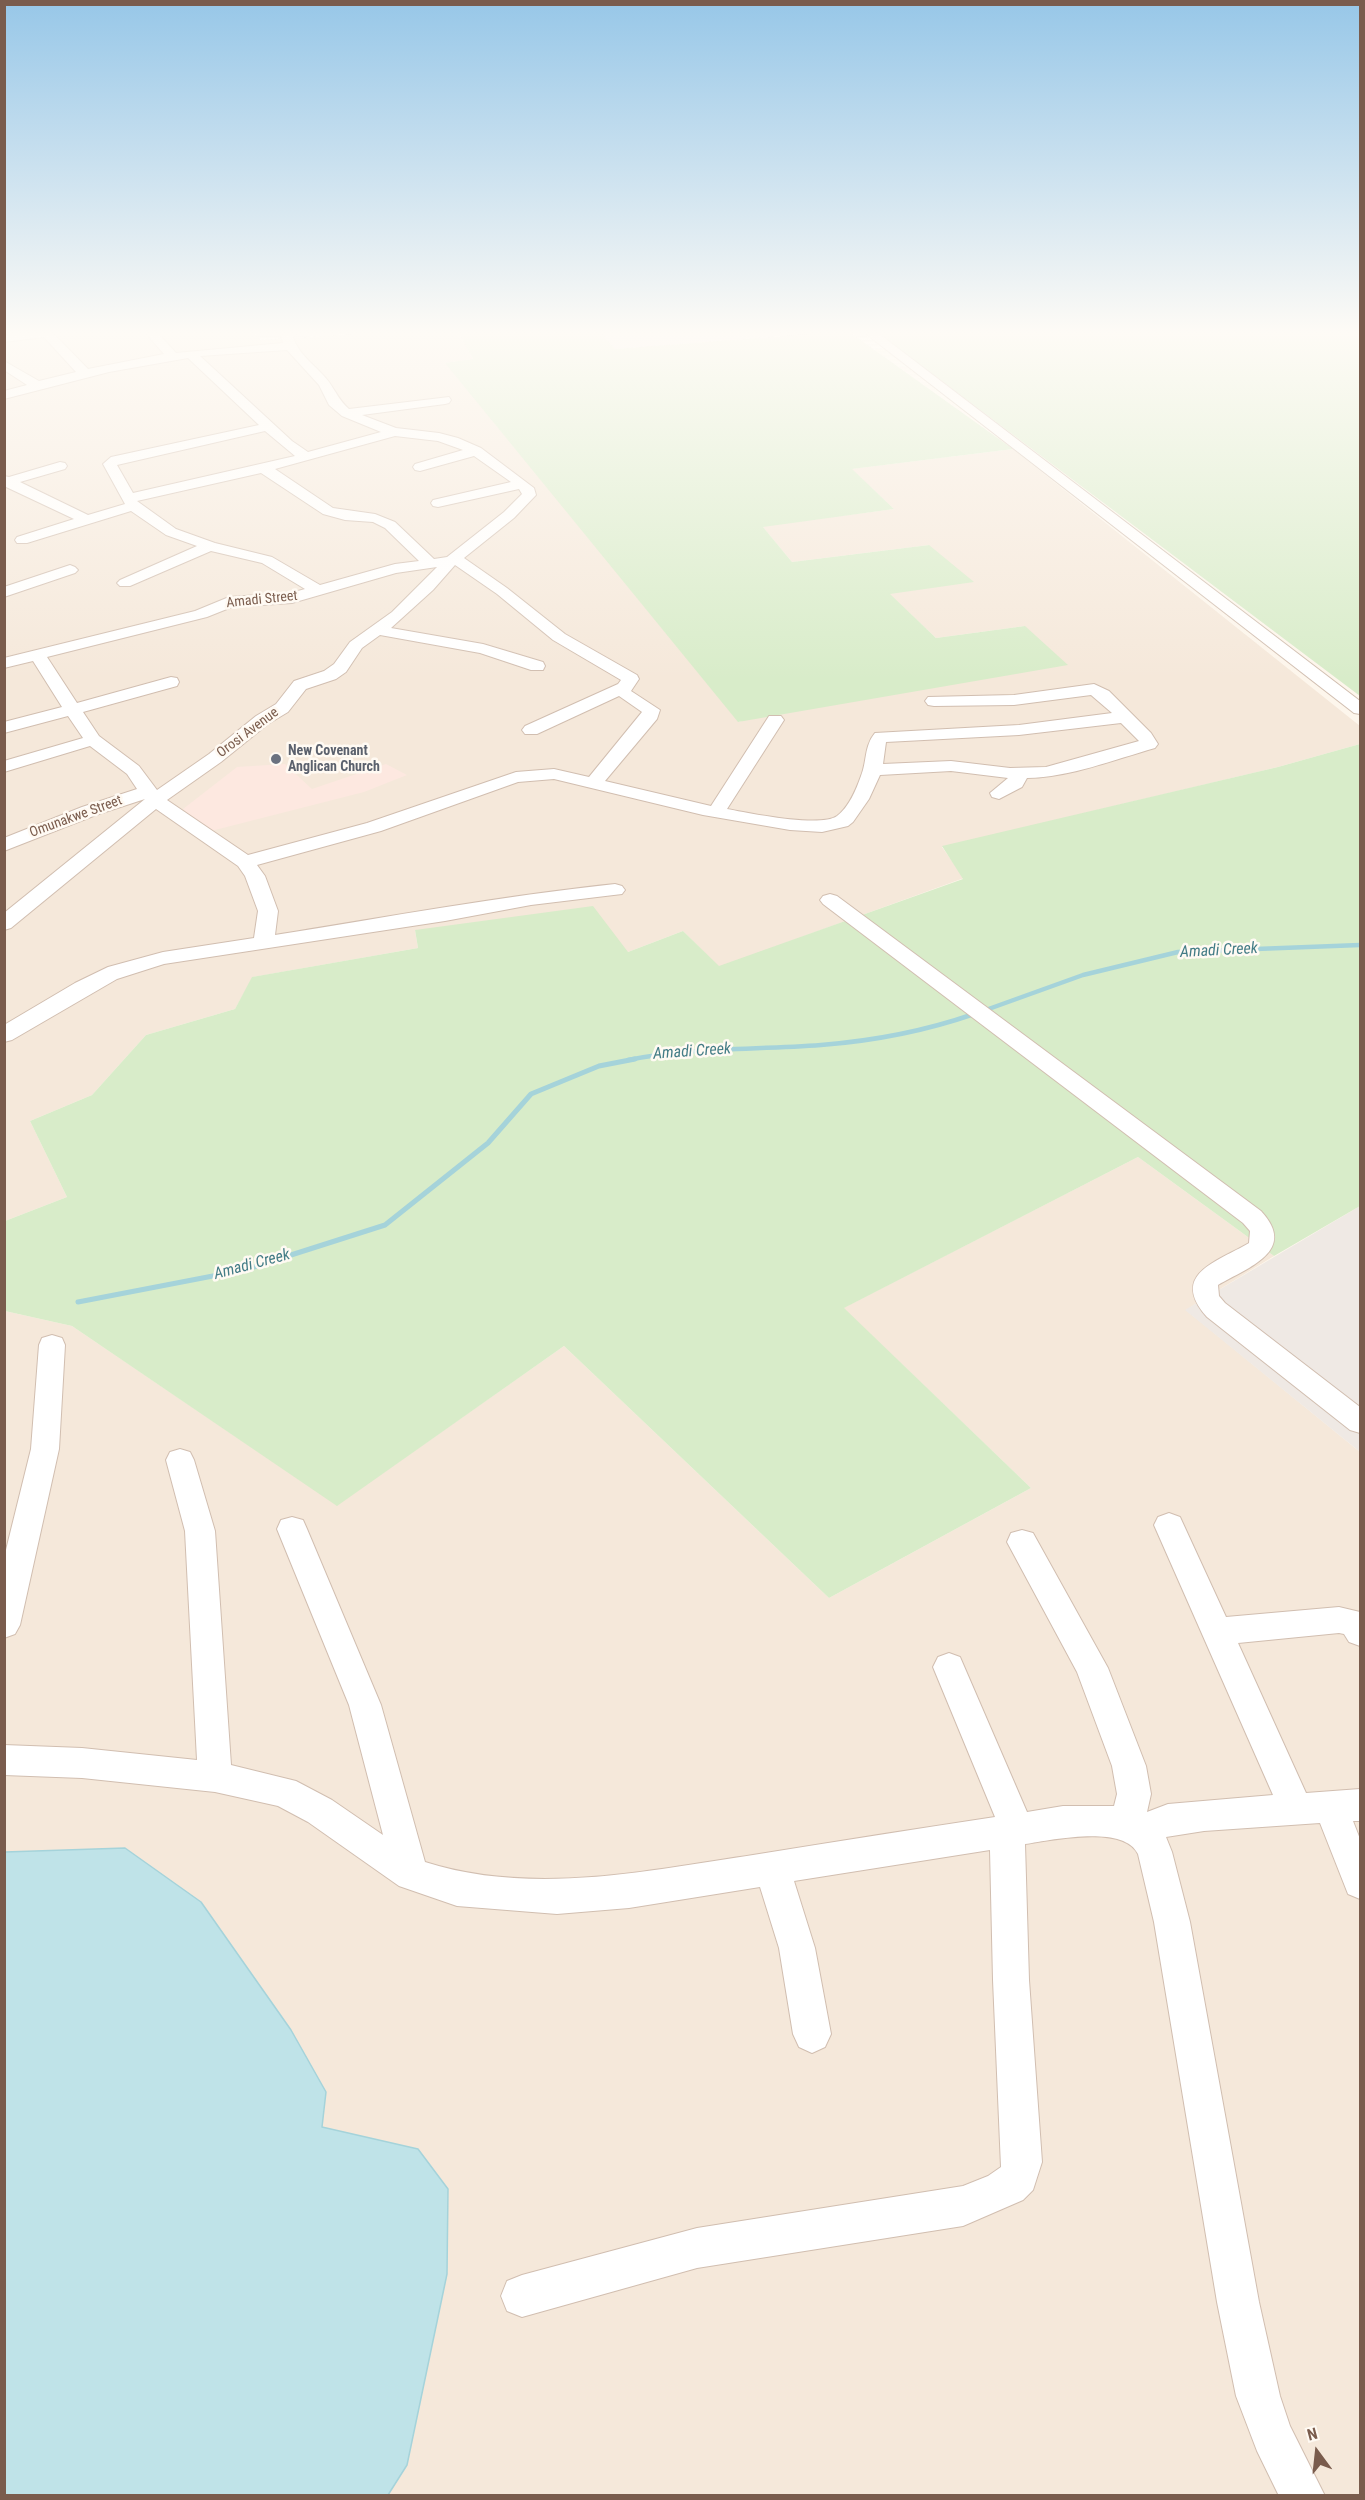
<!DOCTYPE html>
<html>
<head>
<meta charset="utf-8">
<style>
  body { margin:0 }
  #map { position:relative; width:1365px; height:2500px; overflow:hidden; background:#fdf6ec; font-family:"Roboto Condensed",sans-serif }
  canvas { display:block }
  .frame { position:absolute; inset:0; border:6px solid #7a5c4d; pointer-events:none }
  .north { position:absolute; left:1287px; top:2422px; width:60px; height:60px; -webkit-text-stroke:4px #fffaf3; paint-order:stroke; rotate:345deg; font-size:16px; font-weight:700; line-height:24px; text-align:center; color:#7a5c4d }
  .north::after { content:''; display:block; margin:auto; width:21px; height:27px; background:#7a5c4d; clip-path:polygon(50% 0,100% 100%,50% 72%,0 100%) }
</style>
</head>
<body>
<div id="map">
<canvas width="1365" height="2500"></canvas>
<div class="frame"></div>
<div class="north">N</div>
</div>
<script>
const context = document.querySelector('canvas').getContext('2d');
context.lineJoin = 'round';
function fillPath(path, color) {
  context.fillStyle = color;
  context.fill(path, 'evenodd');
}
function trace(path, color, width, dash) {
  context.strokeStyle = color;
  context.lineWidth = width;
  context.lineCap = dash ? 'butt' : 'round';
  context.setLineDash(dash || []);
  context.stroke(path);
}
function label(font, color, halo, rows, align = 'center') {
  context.font = font + ' "Roboto Condensed",sans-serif';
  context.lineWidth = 5;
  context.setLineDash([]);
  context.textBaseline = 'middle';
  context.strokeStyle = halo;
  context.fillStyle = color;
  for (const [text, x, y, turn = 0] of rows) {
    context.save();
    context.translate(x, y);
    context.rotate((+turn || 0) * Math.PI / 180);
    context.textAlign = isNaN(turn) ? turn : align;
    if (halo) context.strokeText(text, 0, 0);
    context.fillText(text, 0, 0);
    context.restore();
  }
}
const residential = new Path2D(`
  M5 330H251L261 340 414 330H457L473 359 446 363 739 722 1025 626 936 638 889 594 929 545 792 562 762 526 894 509 851 469 1013 449 1360 726V744L1278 767 942 847 964 878 719 967 683 931 628 952 415 930 418 948 253 977 235 1009 146 1035 92 1095 30 1121 67 1197 5 1221Z
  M1138 1157 1274 1256 1186 1310 1360 1452V2495L5 2496V1311L72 1326 337 1505 564 1346 829 1598 1031 1488 843 1308Z`);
const commercial = new Path2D(`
  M285 764 312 789 386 764 407 775 364 792 211 831 196 822 183 809 237 767Z`);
const industrial = new Path2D(`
  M1360 1206V1452L1185 1310Z`);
const education = new Path2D(`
  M598 330H847L848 331 615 349Z`);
const green = new Path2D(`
  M457 330H598L615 349 848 331 1013 449 852 469 894 509 763 527 792 562 929 545 974 582 890 594 936 638 1025 626 1068 665 738 722 445 363 473 359Z
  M874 330 1360 331V696Z
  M1360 744V1206L1274 1256 1138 1157 844 1308 1031 1488 829 1598 564 1346 337 1506 72 1326 5 1311V1221L67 1197 30 1121 92 1095 146 1035 235 1009 252 977 418 948 415 930 593 906 628 952 683 931 719 966 963 879 942 846 1278 767Z`);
const water = new Path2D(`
  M125 1848 201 1902 291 2030 326 2092 322 2127 418 2149 448 2189 447 2274 407 2465 388 2495H5V1852Z`);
const streamFar1 = new Path2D(`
  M983 1011 1083 975 1178 952 1360 945
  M628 1060C691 1047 756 1050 821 1045 872 1041 925 1031 974 1014`);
const stream = new Path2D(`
  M78 1302 244 1270 385 1225 488 1143 531 1094 599 1066 635 1059`);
const minor = new Path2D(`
  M44 330 51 331 88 369 164 354 143 330H155L176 353 283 343 281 336 287 330H299L293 337C299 356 317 366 329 382 336 392 339 400 349 409L449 397 451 400 449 403 445 404 362 415 396 428 439 433 458 438 481 448 534 488 536 495 514 518 464 558 507 588 565 634 637 675 639 679 631 691 660 710 657 719 605 781 711 806 769 716H781L784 720 727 809C749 813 820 828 837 816 849 807 856 790 861 776 867 762 864 746 875 733L1019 725 1112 713 1091 695 1014 705 934 706 928 705 925 701 928 697 1014 695 1094 684 1109 691 1151 733 1158 744 1155 748C1113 760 1071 777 1027 778L1022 787 999 799 992 797 990 793 1008 778 951 771 880 775 869 799 853 822 848 826 822 832 790 830 703 815 554 779 518 782 381 831 257 865 265 876 278 911 275 935C388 917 501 896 615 884L622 886 625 890 622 894 531 905 445 921 164 964 117 979 12 1040 4 1042V1025L75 983 108 967 163 952 254 938 258 911 245 876 238 866 156 809 11 928 4 930V913L145 799 96 815 4 851V838L82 807 137 789 127 774 90 746 4 772V761L83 738 68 716 4 733V722L62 707 33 661 4 668V658L195 611 229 597 291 593 305 589 262 563 211 551 130 586H120L117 583 120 580 197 546 166 535 131 511 27 543H17L15 540 17 537 74 519 4 486V476L9 477 60 462 65 463 67 466 65 469 20 482 88 515 125 504 103 464 111 457 259 425 188 358 109 372 4 399V391L27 385 4 370V361L39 381 76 372 44 337 4 342V335ZM287 350 319 385 329 405 342 416 381 432 308 452 292 441 200 356ZM265 431 295 456 133 493 117 465ZM395 436 438 441 463 450 415 464 413 467 415 470 420 471 474 456 511 482 433 500 431 503 433 506 438 507 519 489 522 494 504 512 447 557 434 559 395 522 375 514 333 508 275 469ZM261 473 323 514 345 520 373 522 385 528 419 561 395 564 320 585 272 557 215 543 176 529 137 501ZM455 565 497 594 553 640 621 680 618 684 525 726 522 730 525 734H537L619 696 642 712 589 777 554 769 516 772 367 823 248 855 167 800 221 762 268 724 288 712 306 689 336 679 346 672 362 648 380 635 480 653 531 670H543L545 666 543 662 483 644 391 628 433 590ZM437 567 392 612 350 642 334 664 324 671 294 681 276 704 256 716 209 754 157 790 139 766 99 736 83 712 177 686 179 682 177 678 171 677 77 703 47 657 207 617 232 607 292 603 396 573ZM1121 723 1139 741 1046 767 1010 768 951 761 883 764 886 742 1019 735Z
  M861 330H874L1360 701V714L1354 713Z
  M70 565 75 567 78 570 75 573 4 597V587Z
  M830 894 837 896 1261 1211C1298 1251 1249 1267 1218 1285L1219 1296 1225 1303 1360 1407V1433L1350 1430 1207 1317C1169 1274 1217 1262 1249 1243L1250 1231 1243 1223 823 904 820 900 823 896Z
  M52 1335 62 1338 65 1345 59 1449 20 1625 15 1634 4 1638V1558L31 1449 39 1345 42 1338Z
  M180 1449 190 1452 194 1460 215 1531 231 1765 296 1781 332 1800 383 1835 349 1705 277 1529 281 1520 292 1517 303 1520 307 1529 381 1705 425 1862C532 1896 645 1871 753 1855 834 1842 914 1829 995 1817L933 1667 938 1657 949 1653 960 1657 1027 1812 1063 1806H1114L1117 1794 1112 1766 1077 1672 1007 1542 1011 1533 1022 1530 1033 1533 1108 1668 1146 1766 1151 1794 1147 1812 1168 1804 1273 1795 1154 1525 1158 1517 1169 1513 1180 1517 1226 1617 1339 1607 1360 1612V1646L1349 1642 1344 1634 1339 1633 1238 1643 1306 1793 1360 1789V1821H1353L1360 1839V1899L1348 1894 1320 1823 1204 1831 1166 1837 1172 1852 1190 1922 1259 2302 1280 2396 1290 2426 1325 2496H1279L1257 2451 1236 2396 1217 2302 1154 1922 1138 1854C1124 1824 1051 1840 1025 1844L1029 1980 1042 2162 1033 2190 1023 2200 963 2226 697 2268 522 2317 507 2311 501 2296 507 2281 522 2275 697 2228 963 2186 988 2176 1001 2167 993 1980 990 1850 794 1881 815 1948 831 2034 825 2047 812 2053 799 2047 793 2034 779 1948 760 1887 629 1908 557 1914 457 1906 399 1886 308 1822 278 1806 215 1792 82 1778 4 1775V1745L82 1748 197 1760 185 1531 166 1460 170 1452Z`);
const markers = [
  [276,759,6,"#6b7280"]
];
const farStreetnames = [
  ["Amadi Street",262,600,-6],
  ["Orosi Avenue",248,733,-37],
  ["Omunakwe Street",76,817,-20]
];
const farWorshipnames = [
  ["New Covenant",288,751],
  ["Anglican Church",288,767]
];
const waterNames = [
  ["Amadi Creek",1219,951,-3],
  ["Amadi Creek",692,1052,-4],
  ["Amadi Creek",252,1265,-15]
];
fillPath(residential, '#f5e8da');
fillPath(commercial, '#fde8e0');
fillPath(industrial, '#efe9e4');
fillPath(education, '#f3e8fa');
fillPath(green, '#d8ecc9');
fillPath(water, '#bfe3e8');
trace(water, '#a5d3da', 1.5);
trace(streamFar1, '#a5d3da', 4.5);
trace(stream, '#a5d3da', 5);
trace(minor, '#d1beb0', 2);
fillPath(minor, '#fff');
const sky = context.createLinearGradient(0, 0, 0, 680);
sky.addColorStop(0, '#97c7e8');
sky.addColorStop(0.49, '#fefbf6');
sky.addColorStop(1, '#fefbf600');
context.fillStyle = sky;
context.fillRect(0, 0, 1365, 680);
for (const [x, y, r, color] of markers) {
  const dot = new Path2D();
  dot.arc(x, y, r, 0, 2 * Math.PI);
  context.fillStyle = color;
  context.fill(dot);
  trace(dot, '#fffaf3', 2);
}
label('14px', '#7a5c4d', '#fffaf3', farStreetnames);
label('bold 14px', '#5b616d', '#fffaf3', farWorshipnames, 'left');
label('italic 16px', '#437c86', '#fffaf3', waterNames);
</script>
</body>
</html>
